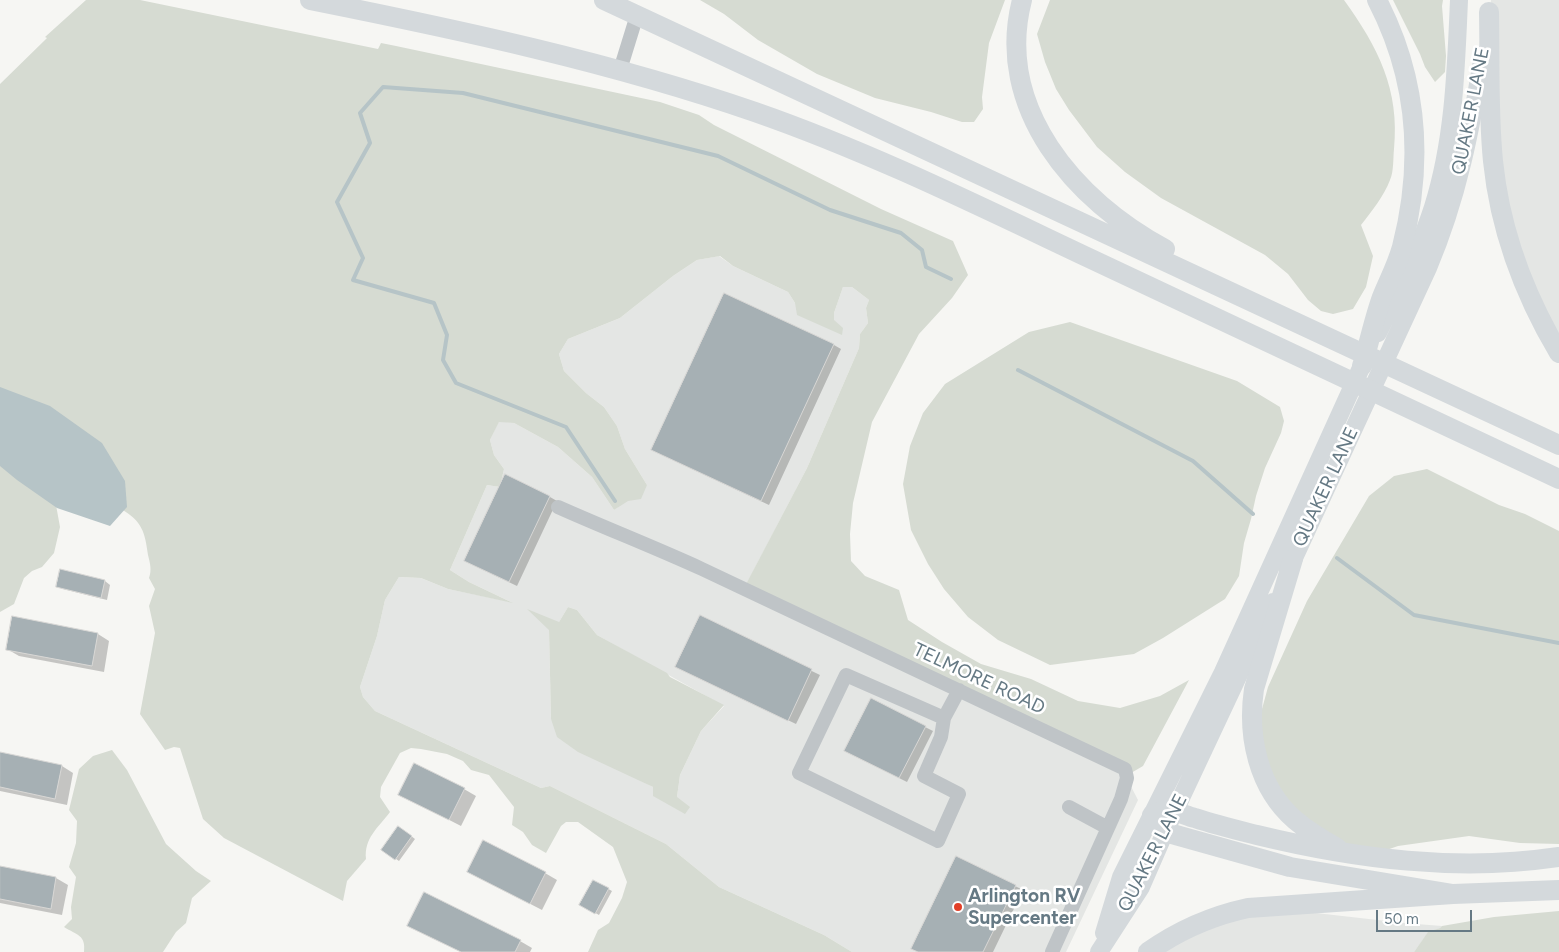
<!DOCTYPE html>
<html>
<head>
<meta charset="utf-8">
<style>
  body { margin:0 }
  #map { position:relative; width:1559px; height:952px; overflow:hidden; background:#f6f6f3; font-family:Figtree,sans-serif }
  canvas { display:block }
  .scale { position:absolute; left:1376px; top:910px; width:96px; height:22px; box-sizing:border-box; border:2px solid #657984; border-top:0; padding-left:6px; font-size:15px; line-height:18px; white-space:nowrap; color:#657984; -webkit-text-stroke:4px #fff; paint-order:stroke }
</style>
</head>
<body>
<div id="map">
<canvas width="1559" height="952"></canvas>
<div class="scale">50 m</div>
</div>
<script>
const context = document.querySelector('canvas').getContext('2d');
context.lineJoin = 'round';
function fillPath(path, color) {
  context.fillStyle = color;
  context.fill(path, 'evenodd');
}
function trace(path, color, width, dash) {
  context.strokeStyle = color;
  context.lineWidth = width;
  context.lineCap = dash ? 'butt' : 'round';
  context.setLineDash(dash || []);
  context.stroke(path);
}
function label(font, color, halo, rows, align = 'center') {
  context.font = font + ' Figtree,sans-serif';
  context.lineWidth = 5;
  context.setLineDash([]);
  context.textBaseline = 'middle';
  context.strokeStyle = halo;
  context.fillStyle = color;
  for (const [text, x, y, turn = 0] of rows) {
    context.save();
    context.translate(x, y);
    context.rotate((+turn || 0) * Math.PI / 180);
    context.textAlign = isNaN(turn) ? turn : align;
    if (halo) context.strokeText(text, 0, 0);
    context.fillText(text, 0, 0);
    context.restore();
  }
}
const built = new Path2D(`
  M1491 0H1559V342L1515 249 1486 52Z
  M719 256 733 266 788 292 795 303 834 320V313L843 287H852L869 300 866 308 868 323 860 334 859 348 807 468 744 589 1121 767 1138 800 1066 952H852L824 935 719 887 666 844 550 786 541 788 375 711 363 697 360 687 377 636 385 600 399 577 421 578 448 589 511 602 469 582 450 570 487 485 500 487 504 469 494 455 490 440 499 421 514 423 558 447 592 477 614 510 647 485 625 449 617 426 604 407 586 393 564 371 559 354 568 339 620 318 673 276 697 260ZM568 607 577 610 597 635 724 706 701 731 680 775 677 797 653 796V787L634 777 551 719 549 630 559 622Z
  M1272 908 1404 923 1442 926 1440 928 1428 933 1414 952H1151L1202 921Z`);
const green = new Path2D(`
  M86 0H140L378 49 381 43 396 46 660 102 699 115 714 125 881 209 953 241 968 275 952 298 919 334 872 422 853 503 850 534 851 561 865 576 899 590 908 620 942 642 981 664 1031 679 1078 701 1120 708 1160 696 1189 680 1143 766 1131 773 744 588 807 468 859 348 860 334 868 323 866 308 869 300 852 287H843L834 313V320L843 328 842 335 797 315 795 303 788 292 733 266 720 256 697 260 673 276 620 318 568 339 559 354 564 371 586 393 604 407 617 426 625 449 647 485 641 499 628 501 614 510 592 477 558 447 514 423 499 422 490 440 494 455 504 469 500 487 487 485 450 570 469 582 513 603 448 589 421 578 399 577 385 600 377 636 360 687 363 697 375 711 541 788 550 786 666 844 719 887 824 935 852 952H588L598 930 609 923 622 898 627 882 613 847 578 822H566L561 826 546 853 532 845 523 832 512 825 514 807 489 775 471 770 463 761 447 754 421 749 411 748 400 753 381 787 380 797 390 812C378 828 364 838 366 859L347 881 343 901 224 838 203 819 180 748 174 747 165 750 140 714 155 633 149 606 155 589 149 578C152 570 150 563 148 555 145 532 142 521 121 509L0 401V84L45 40 47 38 45 37Z
  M700 0H1005L989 43 982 97 983 109 974 122H962L931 112 875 98 817 74 758 40 724 14Z
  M1050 0H1344C1378 47 1400 90 1394 149 1393 158 1394 171 1390 180 1384 196 1372 211 1361 225L1373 256 1366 287 1353 309 1333 314 1321 311 1308 300 1288 274 1265 255 1161 198 1125 172 1097 147 1069 110 1056 89 1045 62 1037 34Z
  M1393 0H1443L1442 6 1446 56 1445 72 1435 82 1425 67 1420 54Z
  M1070 322 1237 381 1280 407 1284 421 1281 433 1265 468 1256 496 1251 519 1244 543 1239 576 1225 599 1163 638 1134 654 1050 665 998 640 968 617 944 589 928 564 911 530 903 484 910 446 923 413 945 384 1029 332Z
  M0 455 56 505 60 527 54 553 42 567 32 571 24 578 14 604 0 612Z
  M1427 469 1499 505 1525 514 1559 531V844L1520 843 1469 836 1398 846 1375 854 1353 848 1282 803 1256 731 1268 687 1307 601 1369 496 1394 476Z
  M568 607 577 610 597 635 667 673 670 677 724 705 701 731 680 775 677 797 690 807 685 814 653 796V787L578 752 557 737 551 719 549 630 527 609 559 622Z
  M112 750 127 770 166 844 196 871 211 881 192 898 186 923 176 932 163 952H84C86 935 77 935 64 927L72 919 71 907 76 877 69 867 76 843 77 821 69 810 79 769 93 756Z
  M1559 911V952H1414L1428 932 1440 928 1442 926 1494 917Z`);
const water = new Path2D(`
  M0 387 50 406 102 443 125 481 127 507 110 526 57 508 17 480 0 466Z`);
const shadow = new Path2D(`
  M834 345 841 349 769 505 660 454Z
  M550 497 557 501 517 586 473 565Z
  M61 571 105 581 110 585 107 600 63 589 57 586Z
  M700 617 820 675 796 724 685 671Z
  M98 634 109 641 104 672 19 656 7 649Z
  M925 727 933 731 907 782 853 755Z
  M0 753 62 766 73 773 67 805 0 791Z
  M464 789 476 796 461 826 412 801Z
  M402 829 415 839 399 861 383 850Z
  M0 868 56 878 68 885 62 915 0 903Z
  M545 873 557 880 542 910 480 878Z
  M594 881 612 891 599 915 581 905Z
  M1015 886 1023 890 993 952H919Z
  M520 941 532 948 530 952H461Z`);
const stream = new Path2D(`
  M1018 370 1193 461 1253 514
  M615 501 566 427 456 383 443 360 447 335 434 303 353 280 363 258 337 202 370 143 360 113 383 87 463 93 718 156 830 210 901 233 922 250 926 267 951 279
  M1337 558 1414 615 1559 643`);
const building = new Path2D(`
  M724 293 834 344 761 501 651 450Z
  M505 474 550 496 509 582 464 561Z
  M60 569 105 580 101 598 56 587Z
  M700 615 812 669 788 721 675 667Z
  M12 616 98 633 92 666 6 650Z
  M871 698 926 726 899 778 844 751Z
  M0 752 62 765 55 799 0 787Z
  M414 763 465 788 449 820 398 795Z
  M398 826 412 836 395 860 381 850Z
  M483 840 546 872 530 904 467 872Z
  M956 856 1016 885 983 952H918L911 949Z
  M0 866 56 877 51 909 0 899Z
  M593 880 609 888 595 914 579 905Z
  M424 892 521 940 515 952H461L407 926Z`);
const minor = new Path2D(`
  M620 70 637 15
  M558 507C605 528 654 547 702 569L1125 769 1127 778 1121 799 1052 952
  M944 718 941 737 924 776 959 794 938 841 799 773 846 675 944 718 959 690
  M1069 807 1108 828`);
const major = new Path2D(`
  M1378 333C1397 292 1419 251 1433 207 1454 140 1456 70 1459 0
  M1288 571 1428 268C1458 197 1471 130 1483 54
  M1104 933 1121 877 1223 672 1360 370
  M1099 952 1141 887 1165 832 1273 602`);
const highway = new Path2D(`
  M310 0C460 30 610 62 755 112 870 152 979 206 1089 258 1246 331 1402 406 1559 479
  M604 0 1559 445
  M1022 0C994 108 1075 201 1165 249
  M1489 12C1490 61 1488 111 1493 161 1500 230 1524 294 1559 353
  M1362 366C1369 344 1374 319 1382 297 1389 280 1397 265 1402 247 1424 161 1418 79 1377 0
  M1293 559 1254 689C1247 736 1258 788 1295 820 1308 831 1323 840 1337 848
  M1453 894 1290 867 1165 832 1157 826 1152 815C1156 813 1161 811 1166 810 1176 810 1186 816 1195 818 1216 825 1237 830 1257 835 1356 859 1458 872 1559 857
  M1148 952C1179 930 1211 916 1248 908L1453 894 1559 890`);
const markers = [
  [958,907,5,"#e23f27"]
];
const streetNames = [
  ["QUAKER LANE",1471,111,-79],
  ["QUAKER LANE",1326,487,-65],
  ["TELMORE ROAD",979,679,25],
  ["QUAKER LANE",1153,853,-63]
];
const poiNames = [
  ["Arlington RV",968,896],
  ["Supercenter",968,918]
];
fillPath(built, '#e4e6e4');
fillPath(green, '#d6dbd2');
fillPath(water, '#b6c4c7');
fillPath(shadow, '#0003');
trace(stream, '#b6c4c7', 4);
fillPath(building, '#a6b0b4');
trace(building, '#d8d7d5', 1);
trace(minor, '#bfc4c7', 14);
trace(major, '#d4d9dc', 18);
trace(highway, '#d4d9dc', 20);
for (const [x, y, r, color] of markers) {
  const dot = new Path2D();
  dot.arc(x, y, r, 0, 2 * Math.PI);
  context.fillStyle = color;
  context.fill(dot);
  trace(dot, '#fff', 2);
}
label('19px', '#657984', '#fff', streetNames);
label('bold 19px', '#657984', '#fff', poiNames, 'left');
</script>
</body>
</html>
